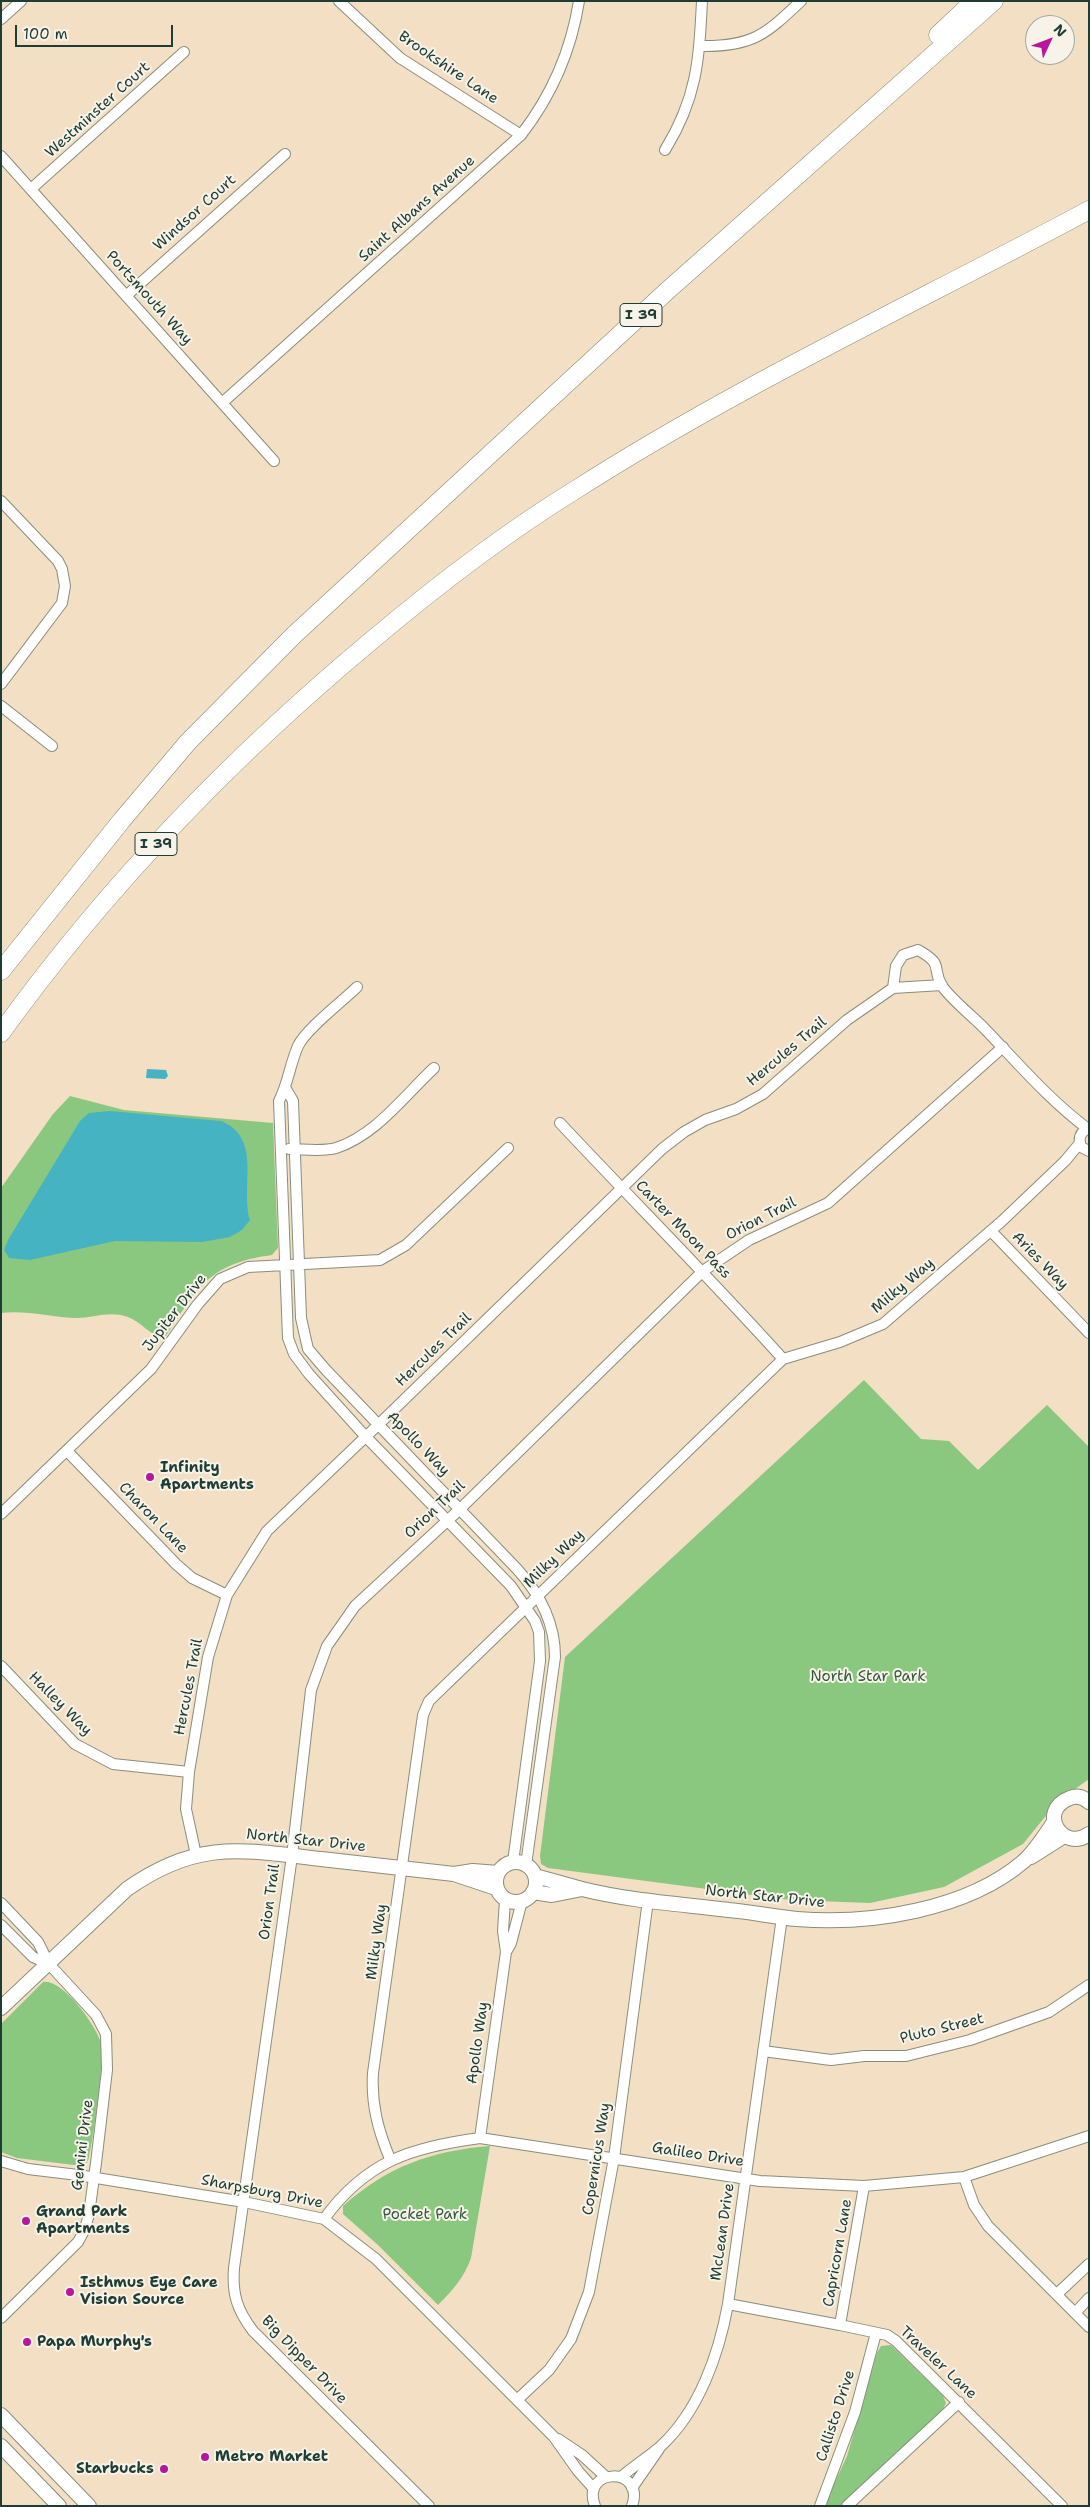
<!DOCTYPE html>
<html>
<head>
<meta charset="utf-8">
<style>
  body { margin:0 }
  #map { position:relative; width:1090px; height:2507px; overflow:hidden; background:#f3dfc3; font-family:"Shantell Sans",sans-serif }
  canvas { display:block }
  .frame { position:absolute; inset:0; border:2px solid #1f3d34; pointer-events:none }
  .north { position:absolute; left:1025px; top:15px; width:50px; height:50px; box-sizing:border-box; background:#f7f3e8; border:1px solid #a1aaa0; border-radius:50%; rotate:47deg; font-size:14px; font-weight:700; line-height:20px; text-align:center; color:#1f3d34 }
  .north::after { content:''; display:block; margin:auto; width:18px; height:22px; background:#b5179e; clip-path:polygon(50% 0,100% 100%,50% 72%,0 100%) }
  .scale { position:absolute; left:15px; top:25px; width:158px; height:22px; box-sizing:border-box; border:2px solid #1f3d34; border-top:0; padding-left:6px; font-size:15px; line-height:18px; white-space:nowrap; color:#1f3d34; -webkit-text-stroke:4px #f7f3e8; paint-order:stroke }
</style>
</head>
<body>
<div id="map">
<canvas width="1090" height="2507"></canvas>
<div class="frame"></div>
<div class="north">N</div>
<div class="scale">100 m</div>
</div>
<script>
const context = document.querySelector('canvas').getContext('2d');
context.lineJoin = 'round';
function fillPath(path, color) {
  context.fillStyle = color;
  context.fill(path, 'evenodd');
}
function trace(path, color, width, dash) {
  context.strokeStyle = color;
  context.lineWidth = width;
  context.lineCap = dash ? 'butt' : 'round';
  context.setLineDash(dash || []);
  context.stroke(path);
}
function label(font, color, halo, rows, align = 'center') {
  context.font = font + ' "Shantell Sans",sans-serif';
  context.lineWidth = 4;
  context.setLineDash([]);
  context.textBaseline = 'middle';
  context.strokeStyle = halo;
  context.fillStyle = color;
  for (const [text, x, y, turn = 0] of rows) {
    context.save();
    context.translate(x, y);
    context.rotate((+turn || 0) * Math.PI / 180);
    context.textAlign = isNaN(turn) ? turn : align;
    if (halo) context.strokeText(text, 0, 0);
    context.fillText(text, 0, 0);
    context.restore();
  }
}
const green = new Path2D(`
  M70 1096 124 1110 273 1123 278 1248 272 1255C207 1264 198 1288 164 1339 150 1335 141 1322 128 1317 108 1310 91 1319 74 1318 50 1317 26 1310 1 1313V1188L53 1114Z
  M864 1380 921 1439 949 1441 978 1470 1047 1405 1089 1447V1779L1057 1802 1023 1844 944 1887 870 1903 790 1900 548 1868 541 1864 540 1856 565 1657Z
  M43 1982C62 1978 96 2025 101 2043 105 2057 93 2140 89 2157 88 2162 86 2164 82 2166L17 2158 1 2152V2024Z
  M490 2146 471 2258C464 2278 452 2291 438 2305L378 2245 343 2214V2206C388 2166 431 2151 490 2146Z
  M891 2345 943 2396 946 2403 943 2409 841 2506H824L847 2456 877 2353 881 2346Z`);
const water = new Path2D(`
  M147 1069 166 1070 168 1076 165 1079 146 1078Z
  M110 1111 221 1121C263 1138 240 1186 250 1220L242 1230 230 1237 202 1242 115 1241 30 1260 9 1258 4 1250 8 1240 80 1121 89 1113Z`);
const street = new Path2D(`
  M339 1 400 58 521 135
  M1 19 21 1
  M700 46C752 47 765 35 801 1
  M665 150C697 98 699 61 702 1
  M1 156 274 461
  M31 189 184 52
  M126 296 285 154
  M222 403 521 135C552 95 571 52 579 1
  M1 501 58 561 62 569 65 586 62 603 1 684
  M1 706 52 746
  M357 987C343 1001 306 1029 298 1046 290 1064 288 1084 279 1101L288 1338 294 1354 309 1374 366 1437 511 1586 535 1621 539 1632 540 1661 513 1862
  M893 988 896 966 903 955 918 950C945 965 931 967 942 986 951 999 971 1015 983 1027 1017 1062 1048 1099 1088 1129
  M893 988 942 985
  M286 1089 293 1101 301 1318 308 1349 326 1370 517 1569C540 1594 555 1622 555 1657L526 1865
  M560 1123C634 1202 711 1279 783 1359
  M1089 1128C1080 1132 1078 1138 1081 1147L1089 1151
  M289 1149C303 1149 322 1152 336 1148 376 1135 404 1096 434 1068
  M991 1231 1089 1333
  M67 1451 176 1564 192 1578 227 1595
  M1 1514 151 1369 198 1304 220 1279 248 1267 380 1260 406 1245 508 1148
  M1 1666 75 1744 113 1764 189 1772
  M196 1855 186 1809 189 1772 208 1657 227 1595 267 1531 378 1425 662 1149 684 1132 705 1120 736 1109 763 1094 847 1020 893 988
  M1 1903 38 1942 49 1964 96 2015 106 2034 107 2070 96 2163 89 2214 85 2229 78 2242 1 2318
  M1 1925 33 1957 49 1964
  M506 1952 511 1943 522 1901
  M763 2051 831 2060 864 2056H906L970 2040 1049 2012 1089 1985
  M480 2138 506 1952 503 1931 505 1900
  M390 2159C378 2130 371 2104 373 2073L423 1715 429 1701 783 1359 840 1342 883 1324 1002 1221 1065 1161 1080 1143
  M1 2161 28 2169 78 2175 244 2202 324 2219 376 2259 554 2437 578 2471 594 2489
  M964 2177 974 2205 988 2226 1089 2327
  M324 2219C366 2161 412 2147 480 2138L760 2181 864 2186 964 2177 1089 2136
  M1057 2294 1089 2264
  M728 2304 840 2325 887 2335 896 2341 1062 2506
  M1075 2313 1089 2298
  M840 2325 864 2186
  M517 2400 549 2370 571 2339 589 2292 614 2158 648 1900
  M558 2439 582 2455 606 2477
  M621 2477C634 2466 648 2457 661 2446 699 2411 719 2354 728 2304L782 1917
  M632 2488 659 2449
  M429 2506 253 2331C237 2310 232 2294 234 2268L292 1856 311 1690 327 1646 355 1606 460 1509 703 1271 749 1240 828 1203 1003 1047
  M595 2506C580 2467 646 2466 632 2506
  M820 2506 855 2412 876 2333
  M847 2506 959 2402`);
const secondary = new Path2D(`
  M1089 1802C1083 1797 1077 1795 1070 1798 1036 1811 1063 1853 1089 1834
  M1031 1857 1064 1836
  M496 1882a20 20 0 1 1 40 0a20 20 0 1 1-40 0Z
  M454 1874 496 1888
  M535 1876C551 1880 566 1885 582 1889 630 1901 681 1904 729 1910 752 1912 774 1917 797 1919 870 1925 967 1910 1024 1861 1036 1850 1045 1835 1054 1822
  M533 1892 552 1895 582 1889
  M1 2008 127 1889C198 1839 242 1850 321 1859 365 1864 410 1869 454 1874L473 1871 498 1873
  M1 2415 89 2506
  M1 2446 59 2506`);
const highway = new Path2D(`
  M938 35 974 1
  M1 971 122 820 188 742 294 635 667 291 994 1
  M1 1033C107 886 233 756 371 641 435 587 501 536 572 492 737 386 916 303 1089 210`);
const markers = [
  [150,1477,5,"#b5179e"],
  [26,2221,5,"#b5179e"],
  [70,2292,5,"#b5179e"],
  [27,2342,5,"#b5179e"],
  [205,2457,5,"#b5179e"],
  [164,2469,5,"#b5179e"]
];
const shields = [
  [641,315,42],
  [156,844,42]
];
const shieldNames = [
  ["I 39",641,315],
  ["I 39",156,844]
];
const streetNames = [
  ["Brookshire Lane",448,68,34],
  ["Westminster Court",98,110,-42],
  ["Saint Albans Avenue",417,209,-42],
  ["Windsor Court",195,213,-42],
  ["Portsmouth Way",149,298,48],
  ["Hercules Trail",787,1052,-40],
  ["Orion Trail",761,1219,-27],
  ["Carter Moon Pass",683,1230,46],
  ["Aries Way",1040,1261,46],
  ["Milky Way",903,1286,-40],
  ["Jupiter Drive",175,1313,-52],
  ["Hercules Trail",434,1350,-44],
  ["Apollo Way",418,1444,46],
  ["Orion Trail",435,1510,-43],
  ["Charon Lane",153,1518,46],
  ["Milky Way",554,1559,-44],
  ["Hercules Trail",189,1687,-79],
  ["Halley Way",60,1704,45],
  ["North Star Drive",306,1841,6],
  ["North Star Drive",765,1897,6],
  ["Orion Trail",270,1902,-82],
  ["Milky Way",377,1942,-82],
  ["Pluto Street",942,2029,-14],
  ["Apollo Way",478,2043,-82],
  ["Gemini Drive",83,2145,-83],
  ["Galileo Drive",698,2155,9],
  ["Copernicus Way",597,2159,-81],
  ["Sharpsburg Drive",262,2192,11],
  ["McLean Drive",723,2232,-82],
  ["Capricorn Lane",838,2253,-80],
  ["Big Dipper Drive",304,2360,46],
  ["Traveler Lane",938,2363,43],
  ["Callisto Drive",836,2416,-72]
];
const poiNames = [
  ["Infinity",160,1468],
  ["Apartments",160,1485],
  ["Grand Park",36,2212],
  ["Apartments",36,2229],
  ["Isthmus Eye Care",80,2283],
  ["Vision Source",80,2300],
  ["Papa Murphy's",37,2342],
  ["Metro Market",215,2457],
  ["Starbucks",154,2469,"right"]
];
const parkNames = [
  ["North Star Park",868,1677],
  ["Pocket Park",425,2215]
];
fillPath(green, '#8ac87f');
fillPath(water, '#46b3c2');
trace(street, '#898e7c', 12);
trace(secondary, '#898e7c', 16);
trace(highway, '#898e7c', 19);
trace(street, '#fff', 10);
trace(secondary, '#fff', 14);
trace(highway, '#fff', 18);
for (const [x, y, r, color] of markers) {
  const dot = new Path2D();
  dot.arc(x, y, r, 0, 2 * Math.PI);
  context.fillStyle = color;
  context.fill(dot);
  trace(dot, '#f7f3e8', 2);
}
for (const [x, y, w] of shields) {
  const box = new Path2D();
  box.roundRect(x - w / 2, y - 11.5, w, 23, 4);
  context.fillStyle = '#f7f3e8';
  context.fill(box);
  trace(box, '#1f3d34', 1);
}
label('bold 14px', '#1f3d34', null, shieldNames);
label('15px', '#1f3d34', '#f7f3e8', streetNames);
label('bold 15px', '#1f3d34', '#f7f3e8', poiNames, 'left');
label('15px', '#345943', '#f7f3e8', parkNames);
</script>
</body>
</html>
